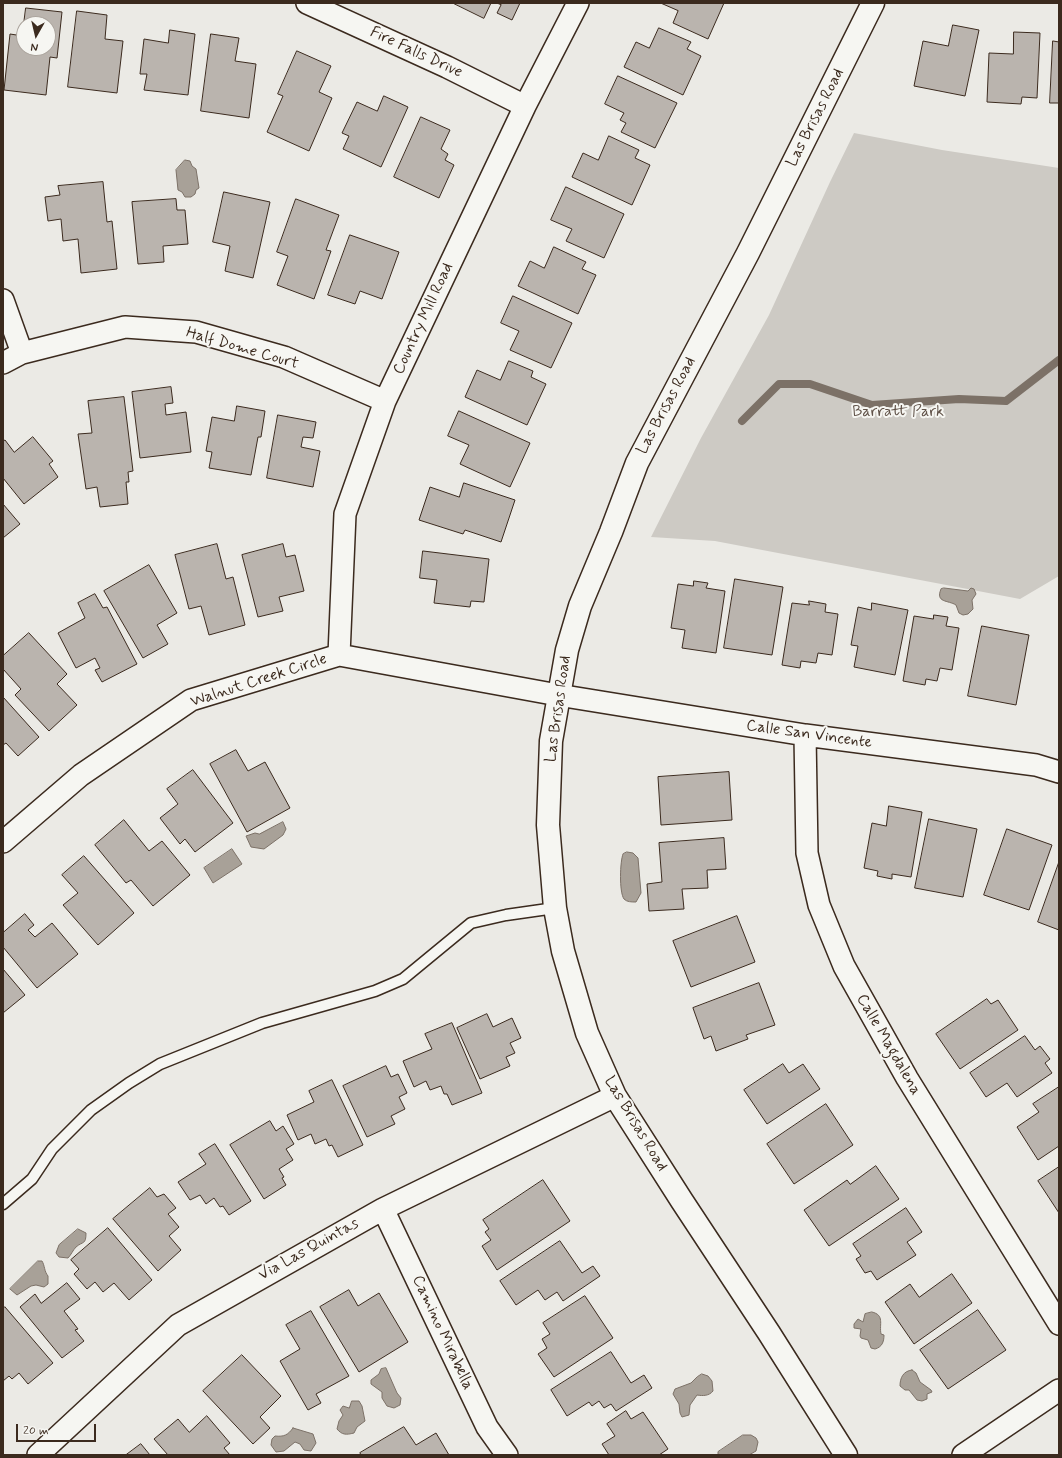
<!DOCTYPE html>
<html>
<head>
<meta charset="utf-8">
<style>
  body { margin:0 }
  #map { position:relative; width:1062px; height:1458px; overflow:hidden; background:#ebeae5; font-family:Mynerve,sans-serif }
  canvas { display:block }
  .frame { position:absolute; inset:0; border:4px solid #3b2a1e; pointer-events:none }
  .north { position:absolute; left:16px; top:16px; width:40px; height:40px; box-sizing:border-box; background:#f6f6f2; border:1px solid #aba49d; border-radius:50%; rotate:188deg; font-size:11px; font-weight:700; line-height:16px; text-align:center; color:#3b2a1e }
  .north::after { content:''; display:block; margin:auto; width:14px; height:18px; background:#3b2a1e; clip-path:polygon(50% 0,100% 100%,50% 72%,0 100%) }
  .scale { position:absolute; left:16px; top:1424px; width:80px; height:18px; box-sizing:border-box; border:2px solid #3b2a1e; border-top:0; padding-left:5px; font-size:12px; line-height:14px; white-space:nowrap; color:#3b2a1e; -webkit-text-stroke:3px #f6f6f2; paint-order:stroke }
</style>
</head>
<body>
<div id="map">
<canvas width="1062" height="1458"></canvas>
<div class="frame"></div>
<div class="north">N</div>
<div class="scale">20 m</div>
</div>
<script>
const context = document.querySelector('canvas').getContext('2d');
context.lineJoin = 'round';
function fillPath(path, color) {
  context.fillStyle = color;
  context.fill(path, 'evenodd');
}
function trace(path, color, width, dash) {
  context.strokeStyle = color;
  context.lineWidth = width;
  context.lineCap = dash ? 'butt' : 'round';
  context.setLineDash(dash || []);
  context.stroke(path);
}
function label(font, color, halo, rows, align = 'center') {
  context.font = font + ' Mynerve,sans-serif';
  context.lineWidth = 4;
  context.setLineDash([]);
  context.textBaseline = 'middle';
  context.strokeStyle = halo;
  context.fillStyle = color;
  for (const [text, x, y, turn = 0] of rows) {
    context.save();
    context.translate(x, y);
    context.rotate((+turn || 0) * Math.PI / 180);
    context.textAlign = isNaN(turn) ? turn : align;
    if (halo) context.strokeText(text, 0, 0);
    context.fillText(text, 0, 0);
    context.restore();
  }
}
const green = new Path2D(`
  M854 133 942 150 1059 168V576L1020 599 715 541 651 537 701 438 769 315 830 182Z`);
const water = new Path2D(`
  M185 160 190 161 192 166 196 169 199 188 196 190 195 194 191 197H185L182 192 178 190 176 170Z
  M944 588 968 591 971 588 974 589 976 594 972 600 973 609 968 614 963 615 959 613 956 605C948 600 935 603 941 589Z
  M283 822 286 829 283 835 264 849 251 847 246 836 255 833 259 834Z
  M232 849 242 864 213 883 204 868Z
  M627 852 633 853 638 858 641 893 636 902C631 902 627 902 624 899 619 892 620 861 623 854Z
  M78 1229 86 1233C86 1245 83 1241 76 1247 73 1250 71 1255 68 1258L59 1257 56 1253 59 1245Z
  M38 1261H42C45 1266 44 1271 48 1276V1284L44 1287 36 1285 31 1286 17 1295 10 1289Z
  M872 1312C885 1315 879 1324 881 1334L884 1335C884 1342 882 1347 875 1349L871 1348 868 1340 861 1338 860 1336 861 1329 854 1328V1324L858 1319 863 1322 865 1314Z
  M386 1368 397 1393 401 1398 400 1405 394 1408 387 1406 382 1398V1392L371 1384V1380L379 1374 381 1369Z
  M912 1370 916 1373 920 1382 931 1390 932 1392 927 1394V1399L922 1401 917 1400 909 1390H905L900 1386C900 1378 903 1371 912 1370Z
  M702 1374 708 1376 712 1381 713 1391C709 1396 703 1396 697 1395L690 1405 689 1415 682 1417 680 1413 679 1404 673 1394 675 1389 691 1383 697 1377Z
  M352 1401H359L362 1406 365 1421 357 1427 354 1433C346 1435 342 1435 337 1429L339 1421 343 1415 340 1410 343 1406 349 1408Z
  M293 1428 313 1434 316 1443 311 1451 304 1450 300 1444 295 1442 284 1451 276 1452 271 1445 272 1439 275 1436C284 1437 288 1435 293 1428Z
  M743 1435H751L756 1438 758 1442 756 1451 749 1455H718V1452Z`);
const stream = new Path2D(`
  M742 421 779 384H810L872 405 959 399 1006 401 1059 360`);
const building = new Path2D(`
  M453 3H491L484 18Z
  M497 3H520L512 20 497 13 501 5Z
  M661 3H724L708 39 673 23 678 11Z
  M26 8 62 12 57 58 50 57 46 95 4 90 10 34 23 36 24 29V48H48V24H24Z
  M77 11 107 15 105 39 123 41 117 93 68 87Z
  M953 25 979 30 965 96 914 86 923 41 948 46Z
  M659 28 691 42 687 49 701 56 683 95 624 67 636 42 649 48Z
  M170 30 195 34 188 95 144 90 147 74H140L144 39 168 43Z
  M1014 32 1040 33 1037 98 1022 97 1021 104 987 102 989 53 1013 54Z
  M211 34 239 38 235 61 256 64 249 118 201 111Z
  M1053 41 1059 42V103H1050Z
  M297 51 331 66 319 92 332 98 309 151 267 132 283 96 278 94Z
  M618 76 677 103 655 148 621 132 626 123 620 120 624 113 605 104Z
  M384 96 408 107 381 167 343 149 349 136 342 133 357 102 377 111Z
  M421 117 450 130 441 149 448 154 445 160 454 165 439 198 394 177Z
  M609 136 639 150 635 158 650 165 632 205 572 177 583 153 598 160Z
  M103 182 107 222 112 221 117 269 81 273 78 239 63 241 61 219 48 221 45 197 60 195 58 186Z
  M566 187 624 214 604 258 566 241 572 229 551 220Z
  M224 192 270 202 253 278 225 271 230 246 213 242Z
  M176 199 177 210H185L188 244 163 246 164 262 138 264 132 202Z
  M296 199 339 215 326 250 331 251 314 299 277 285 288 256 277 252Z
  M350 235 399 252 382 299 360 291 355 304 328 295Z
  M554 247 586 262 582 269 596 275 578 314 518 286 530 261 544 268Z
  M513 296 572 323 551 368 510 350 519 331 501 323Z
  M509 361 533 371 531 377 546 384 527 425 465 397 477 370 500 380Z
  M171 387 173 403 165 404 166 415 186 412 191 452 140 458 132 392Z
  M124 397 133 471 128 472 129 482H126L128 504 100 507 97 487 86 489 78 434 92 433 88 401Z
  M237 406 265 411 261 437H258L251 475 209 468 212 452 206 451 212 417 234 421Z
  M459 411 530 443 510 487 460 464 469 445 448 436Z
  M278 415 316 422 313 438 303 437 301 447 320 451 313 487 267 478Z
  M33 437 53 461 49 464 58 477 24 504 3 478V441L5 440 14 452Z
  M464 483 515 500 501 542 465 530 463 534 419 520 430 487 459 497Z
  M3 504 20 524 3 538Z
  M217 544 226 579 233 577 245 625 209 635 201 606 189 609 175 555Z
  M283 544 286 557 295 555 304 591 279 597 283 611 258 617 242 555Z
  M423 551 489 559 484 602 471 601 470 607 434 603 437 580 420 578Z
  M149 565 177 613 157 625 168 644 143 658 104 591Z
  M735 579 783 587 772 655 724 648Z
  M694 581 708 583 706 588 725 591 716 653 682 648 685 630 671 628 678 584 693 586Z
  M95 594 103 608 107 607 137 664 102 682 95 670 100 668 95 658 76 668 58 633 85 618 78 603Z
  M809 601 826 604 825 612 838 614 832 655 818 653 816 663 801 661 800 668 782 665 792 603 809 605Z
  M872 603 908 610 895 675 854 667 858 646 851 645 858 607 871 610Z
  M934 615 948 617 946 626 959 628 952 670 940 668 937 681 926 679 925 685 903 681 914 616 933 619Z
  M982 626 1029 635 1016 705 968 696Z
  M29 633 67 674 57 684 77 705 49 731 15 695 21 689 3 669V656Z
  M3 697 39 737 18 756 6 743 3 745Z
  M236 750 248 771 265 762 290 808 247 832 210 764Z
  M193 770 233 823 195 852 185 839 180 844 160 818 178 804 167 789Z
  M729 772 732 820 661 825 658 777Z
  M889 806 922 812 911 877 892 874V879L877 876 878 871 864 868 872 823 886 826Z
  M929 819 977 829 963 897 915 888Z
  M124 820 149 851 162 841 190 875 153 906 131 880 126 883 95 845Z
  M1007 829 1052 845 1029 910 984 895Z
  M724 838 726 869 707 870 708 888 682 889 684 909 649 911 647 884 662 882 659 843Z
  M84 856 134 913 98 945 63 905 78 893 62 875Z
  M1059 862V930L1038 922Z
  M25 914 34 925 28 930 35 937 52 923 78 954 37 988 3 947V933Z
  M737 916 755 962 691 987 673 941Z
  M3 969 25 995 3 1013Z
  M759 983 775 1025 746 1035 748 1039 716 1051 711 1036 704 1039 693 1008Z
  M987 999 991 1004 998 1000 1018 1030 960 1069 936 1034Z
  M487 1014 493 1027 512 1018 521 1038 510 1043 515 1053 506 1057 510 1066 480 1079 457 1028Z
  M452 1023 482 1093 452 1105 447 1094H444L441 1086 430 1090 426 1081 414 1087 403 1061 432 1049 425 1034Z
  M1025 1036 1035 1050 1040 1046 1050 1059 1045 1063 1052 1073 1017 1097 1007 1083 986 1097 970 1073Z
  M783 1064 789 1073 803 1064 820 1089 767 1124 744 1090Z
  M386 1066 391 1077 398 1074 407 1093 399 1097 405 1109 391 1116 395 1124 367 1137 343 1086Z
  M332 1080 363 1145 338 1157 332 1145 329 1146 326 1139 315 1144 311 1134 298 1140 287 1115 314 1102 309 1091Z
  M1059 1087V1146L1038 1160 1017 1127 1039 1112 1033 1104Z
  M826 1104 853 1145 794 1184 767 1144Z
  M270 1121 276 1131 283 1126 294 1144 286 1149 293 1160 279 1169 284 1177 282 1178 286 1185 264 1199 230 1145Z
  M215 1144 251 1201 229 1215 223 1206 220 1207 214 1198 206 1204 200 1195 190 1200 178 1182 206 1164 199 1154Z
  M876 1166 899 1199 829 1246 804 1210 847 1180 850 1184Z
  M1059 1167V1213L1038 1181Z
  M543 1180 570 1221 497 1270 482 1246 491 1240 485 1232 489 1229 483 1220Z
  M150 1188 157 1197 164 1194 176 1208 168 1214 179 1227 169 1236 181 1250 158 1271 113 1219Z
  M906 1208 922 1232 907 1242 916 1255 877 1280 871 1271 865 1273 856 1259 861 1256 853 1244Z
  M108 1228 152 1280 129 1300 114 1283 103 1292 95 1282 87 1289 74 1274 79 1269 71 1260Z
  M560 1241 582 1273 593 1266 600 1276 563 1301 557 1292 545 1300 538 1290 516 1305 500 1281Z
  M952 1274 972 1303 914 1344 885 1302 910 1284 919 1297Z
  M67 1283 80 1299 64 1311 78 1329 75 1330 84 1341 62 1358 20 1307 35 1294 41 1303Z
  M349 1290 358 1306 379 1293 408 1342 359 1372 320 1307Z
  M585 1296 613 1338 554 1377 538 1354 547 1348 542 1339 550 1334 543 1323Z
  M5 1307 53 1363 28 1384 19 1373 12 1379 9 1376 3 1381V1309Z
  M978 1310 1006 1350 948 1389 920 1350Z
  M311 1311 349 1376 316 1394 321 1403 308 1410 280 1361 300 1349 286 1325Z
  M611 1352 631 1383 644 1375 652 1388 616 1411 611 1404 604 1408 599 1401 592 1406 589 1402 567 1416 551 1390Z
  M242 1355 281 1396 260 1417 270 1428 253 1444 203 1391Z
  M626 1411 631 1419 643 1412 668 1449 659 1455H609L602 1444 615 1436 607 1424Z
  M207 1416 230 1443 224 1448 230 1455H168L154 1439 178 1419 189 1432Z
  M404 1427 416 1445 436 1433 449 1455H361L360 1453Z
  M141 1444 150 1455H126Z`);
const service = new Path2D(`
  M3 1204 32 1179 52 1149 91 1110 129 1083 160 1064 262 1023 375 991 403 979 471 923 506 915 555 908`);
const minor = new Path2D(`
  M307 3 447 67 525 106
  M3 300 22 353
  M3 363 22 353 125 327 196 332 284 357 385 401
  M339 655 345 514 385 401 525 106 578 3
  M805 735 807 853 819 905 844 966 907 1078 1059 1324
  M3 842 81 775 191 700 339 655 558 695 805 735 1036 765 1059 772
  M383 1209 487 1427 507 1455
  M38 1455 178 1325 383 1209 615 1096
  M963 1455 1059 1390`);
const tertiary = new Path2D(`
  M846 1455 769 1333 682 1201 615 1096 587 1033 563 951 555 908 548 825 551 741 567 650 580 606 611 532 637 463 748 253 873 3`);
const streetNames = [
  ["Fire Falls Drive",416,53,25],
  ["Las Brisas Road",816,118,-63],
  ["Country Mill Road",424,319,-65],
  ["Half Dome Court",242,349,16],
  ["Las Brisas Road",667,406,-62],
  ["Walnut Creek Circle",259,681,-18],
  ["Las Brisas Road",559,709,-82],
  ["Calle San Vincente",809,735,8],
  ["Calle Magdalena",888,1045,60],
  ["Las Brisas Road",635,1124,59],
  ["Via Las Quintas",309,1250,-29],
  ["Camino Mirabella",442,1333,65]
];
const parkNames = [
  ["Barratt Park",898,413]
];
fillPath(green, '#cdcac4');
fillPath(water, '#a8a198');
trace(water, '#7c7167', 1);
trace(stream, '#7c7167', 8);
fillPath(building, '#bab4ae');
trace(building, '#3b2a1e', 1);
trace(service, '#3b2a1e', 13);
trace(minor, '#3b2a1e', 24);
trace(tertiary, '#3b2a1e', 25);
trace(service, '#f6f6f2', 10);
trace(minor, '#f6f6f2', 21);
trace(tertiary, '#f6f6f2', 22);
label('16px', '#3b2a1e', '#f6f6f2', streetNames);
label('16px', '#605248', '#f6f6f2', parkNames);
</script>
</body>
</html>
